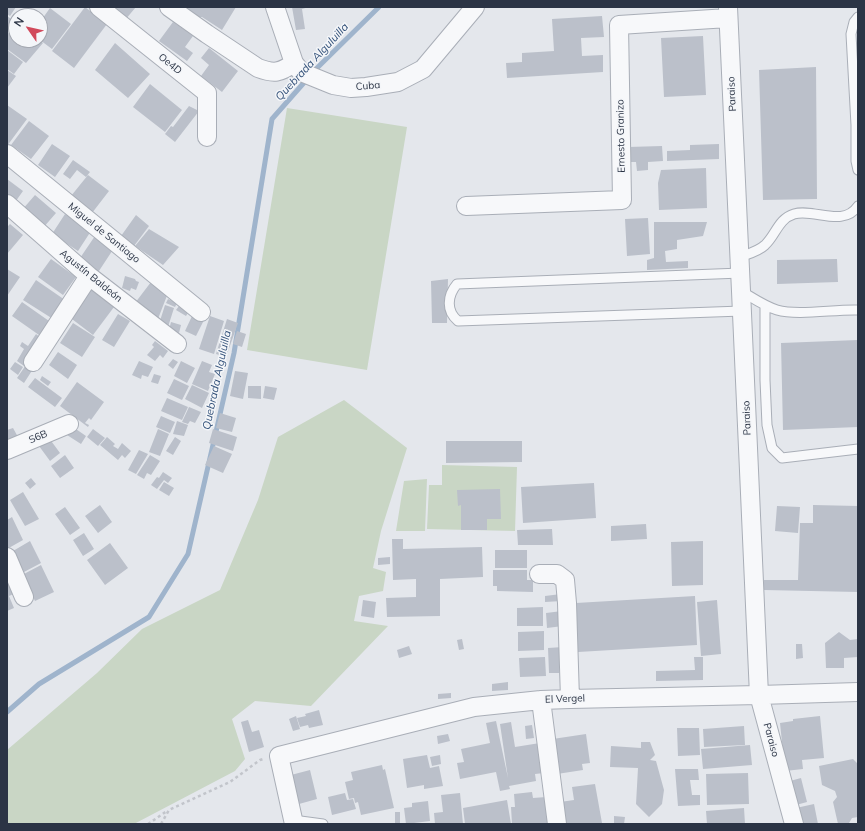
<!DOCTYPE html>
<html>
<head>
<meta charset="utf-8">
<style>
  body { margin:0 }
  #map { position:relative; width:865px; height:831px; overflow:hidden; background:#e4e7ec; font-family:Mulish,sans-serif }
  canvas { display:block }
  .frame { position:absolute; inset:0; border:8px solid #2b3445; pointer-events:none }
  .north { position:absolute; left:8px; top:8px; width:40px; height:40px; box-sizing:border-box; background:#f4f6f9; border:1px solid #a4a8b1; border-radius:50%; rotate:304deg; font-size:11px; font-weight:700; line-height:16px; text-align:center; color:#2b3445 }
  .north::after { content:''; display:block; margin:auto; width:14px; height:18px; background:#d1495b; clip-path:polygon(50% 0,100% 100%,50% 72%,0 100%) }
</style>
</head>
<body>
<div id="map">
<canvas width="865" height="831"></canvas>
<div class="frame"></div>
<div class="north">N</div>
</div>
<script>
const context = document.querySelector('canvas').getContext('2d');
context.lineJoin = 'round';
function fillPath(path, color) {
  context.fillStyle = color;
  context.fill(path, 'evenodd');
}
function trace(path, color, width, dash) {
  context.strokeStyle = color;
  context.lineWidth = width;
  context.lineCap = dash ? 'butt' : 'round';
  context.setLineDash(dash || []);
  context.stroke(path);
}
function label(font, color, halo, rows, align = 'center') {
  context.font = font + ' Mulish,sans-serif';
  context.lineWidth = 3;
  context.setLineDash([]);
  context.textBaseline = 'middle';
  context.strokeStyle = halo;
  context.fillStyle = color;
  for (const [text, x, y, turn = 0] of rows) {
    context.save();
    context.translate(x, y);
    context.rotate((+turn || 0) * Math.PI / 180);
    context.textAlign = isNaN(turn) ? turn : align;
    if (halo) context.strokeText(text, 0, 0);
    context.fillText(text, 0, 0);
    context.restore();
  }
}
const green = new Path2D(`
  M287 108 407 127 367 370 247 350Z
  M344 400 407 448 381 531 373 568 386 572 383 591 359 596 354 621 388 626 311 706 255 701 232 719 245 759 235 771 134 824H7V750L97 673 142 629 220 590 258 500 278 437Z
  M442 465 517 467 515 531 427 529 429 485H442Z
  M427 479 425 531H396L404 481Z`);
const stream = new Path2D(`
  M7 712 39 684 149 617 188 554 234 353 272 119 316 69 379 7`);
const building = new Path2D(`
  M7 7H16L10 16 7 14Z
  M85 7 107 24 74 68 52 51Z
  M111 7H136L125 20Z
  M184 7H236L222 30 202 17H199Z
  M292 7H309L302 9 305 29 296 30Z
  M50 8 71 24 52 49 40 40V22Z
  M7 16 14 21 7 29Z
  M602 16 604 37 581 38 582 56 603 55V72L507 78 506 63 522 62V53L554 51 552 19Z
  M173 22 193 36 185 47 193 53 187 61 159 41Z
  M16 23V40H39L43 43 26 63 7 49V35Z
  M703 36 706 95 664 97 661 38Z
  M115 43 150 74 128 98 95 70Z
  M209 48 238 71 222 92 201 76 209 65 201 58Z
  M7 50 23 62 14 74 7 69Z
  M816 67 817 199 763 200 759 70Z
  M7 70 16 76 7 88Z
  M150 84 182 110 165 132 133 107Z
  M7 105 27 119 7 146Z
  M189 106 199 111 175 142 165 134 171 126 173 127Z
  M29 121 49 136 31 159 11 145Z
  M52 144 70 156 55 177 38 165Z
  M719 144V159L667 161V151L690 150V145Z
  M662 146 663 161 648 162V170L637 171 636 162H628V147Z
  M73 160 90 172 86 177 77 170 70 179 63 174Z
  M706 168 707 208 659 210 658 183 661 170Z
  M88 175 109 191 92 213 71 196Z
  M7 179 23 191 13 205 7 200Z
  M35 195 56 213 43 228 22 210Z
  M65 214 91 231 78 251 52 234Z
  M136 215 149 226 134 246 121 236Z
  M648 218 650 254 627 256 625 219Z
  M654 222H707L703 236 677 240V249L665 251 666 262 688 261V268L647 270V260L654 258Z
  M10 224 23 235 7 254V227Z
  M149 229 179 247 163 265 135 246Z
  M97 233 116 245 97 274 78 261Z
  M51 259 76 277 63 295 38 277Z
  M837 259 838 282 777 284V260Z
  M7 269 20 277 7 296Z
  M125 276 135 279 136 281 139 282 136 290 131 288 130 291 122 288Z
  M448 279 447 323H432L431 281Z
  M36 280 65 300 53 319 23 300Z
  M151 282 168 293 156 324 132 307Z
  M89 288 114 307 93 335 68 316Z
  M168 299 177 303 175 307 166 303Z
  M22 302 49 321 39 335 12 316Z
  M182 302 191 308 186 316 176 310Z
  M165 305 174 308 168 327 159 324Z
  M118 314 130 321 114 347 102 340Z
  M193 314 205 318 196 336 185 331Z
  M210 316 224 321 214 354 199 349Z
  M227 319 238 323 226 357 216 354Z
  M171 322 181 325 179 333 169 330Z
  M73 323 95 337 82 357 60 343Z
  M237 331 246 334 242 347 233 344Z
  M36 334 42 339 24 366 17 361 24 349 20 346 22 342 28 346Z
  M858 340V427L783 430 781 343Z
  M155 341 168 351 163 358 160 355 155 361 147 355 154 347 152 345Z
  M58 352 77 365 68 379 49 365Z
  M173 359 178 362 173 369 168 365Z
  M139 361 153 367 148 377 142 375 141 379 132 375Z
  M181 361 195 368 187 383 174 376Z
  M202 361 212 365 209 372 215 374 208 391 192 384Z
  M15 362 23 367 18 375 10 369Z
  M26 365 33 369 24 383 17 378Z
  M235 371 248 373 243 399 230 396Z
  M154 374 161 376 158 384 151 382Z
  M42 376 51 382 48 386 40 380Z
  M35 378 62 398 55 407 28 387Z
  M174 379 189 386 182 400 167 393Z
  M77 382 104 402 91 420 89 418 85 423 89 425 88 427 60 406Z
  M192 385 209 393 202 408 185 399Z
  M248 386H261V399L248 398Z
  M265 386 277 388 274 400 263 398Z
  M167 398 188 407 182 420 161 411Z
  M189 407 201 412 195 423 190 421 188 424 182 422Z
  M220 413 236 418 232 432 216 428Z
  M161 416 175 422 170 433 156 427Z
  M177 421 188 425 184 436 173 434Z
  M73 427 86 436 81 444 67 435Z
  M13 428 18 437 7 443V430Z
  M93 429 105 438 98 446 87 437Z
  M158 429 169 434 160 456 149 452Z
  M213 429 237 437 233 451 209 443Z
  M107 437 115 444 113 446 118 449 122 443 131 451 125 458 122 455 118 460 100 445Z
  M175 437 181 441 173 455 166 451Z
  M49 438 60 453 50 461 39 446Z
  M446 441H522V462L446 463Z
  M214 446 232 454 223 473 205 465Z
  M139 450 148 454 136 474 128 470Z
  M65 455 74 468 60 478 51 466Z
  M150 455 160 461 151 475 147 473 144 479 137 475Z
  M163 472 172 478 168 483 164 480 157 489 151 485 157 477 159 478Z
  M31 478 36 484 30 489 25 483Z
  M164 482 174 488 169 496 159 490Z
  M594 483 596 518 523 523 521 487Z
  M500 489 501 519H487V530H461V505L458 506 457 490Z
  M23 492 39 519 25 526 10 500Z
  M100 505 112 522 98 533 85 516Z
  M813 505 858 506V592L764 590V580H798L800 523H813Z
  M777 506 800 507 798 533 775 531Z
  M65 507 80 528 70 535 55 514Z
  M12 517 23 540 7 549V520Z
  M646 524 647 539 611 541V526Z
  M552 529 553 545H518L517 530Z
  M84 533 94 549 83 556 73 540Z
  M392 539H403V549L482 547 483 577 440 579V616L387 617 386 598 416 597V579L393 580Z
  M30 541 41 563 24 572 13 551Z
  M703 541V585L672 586 671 542Z
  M110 543 128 568 105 585 87 560Z
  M495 550H527V568H495Z
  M390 557V564L378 565V558Z
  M41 565 54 592 35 601 22 575Z
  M493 570H527V580H533V592L497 591V586H493Z
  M15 581 20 591 9 596 14 608 7 611V585Z
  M561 594 562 601 545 602V596Z
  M695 596 697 645 578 652 576 603Z
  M363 600 376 602 374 618 361 616Z
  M717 600 721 654 701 656 697 602Z
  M543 607V626H517V608Z
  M562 611 563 626 547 628 546 613Z
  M544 631V650L518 651V632Z
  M839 632 850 640 858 639V657L844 658V668H826L825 643Z
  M462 639 464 649 459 650 457 640Z
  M796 644H802L803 658 796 659Z
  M409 646 412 654 399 658 397 650Z
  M563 647V657H559V673H549L548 648Z
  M545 657 546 676 520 677 519 658Z
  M694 657H703V680L656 681V671L695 670Z
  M508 682V690L492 691V684Z
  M451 693V698L438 699V694Z
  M319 710 323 725 309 728 308 725 300 727 297 718 306 716 305 714Z
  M296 716 300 729 293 731 289 719Z
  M820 716 824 758 802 760 803 769 785 771 780 723 793 721V719Z
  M248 720 252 732 259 730 264 747 249 752 241 722Z
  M496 721 508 778 500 724 511 722 515 747 540 743 544 773 535 774 536 781 509 786 510 789 500 791 496 772 460 779 457 763 464 762 461 749 490 743 486 723Z
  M532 725 534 738 526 739 525 726Z
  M744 726 745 745 704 747 703 729Z
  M677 728H699L700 755 678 756Z
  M448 734 450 741 438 744 437 736Z
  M586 734 590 763 582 764 583 770 557 774 546 740Z
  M641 742H650L655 755 650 760 656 761 664 790 662 804 649 817 636 804 638 768 610 767 611 746 641 748Z
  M750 745 752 765 703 769 701 749Z
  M427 755 430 768 439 766 443 786 424 789V785L407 788 403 759Z
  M440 755 441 764 432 766 430 757Z
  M853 759 858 764V817L852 818 849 823 838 824 833 802 837 797 835 791 822 785 819 766Z
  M382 765 383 770 385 769 394 808 361 815 358 802 355 803 354 798 349 799 345 782 353 780 351 772Z
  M675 769H698L699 780H690L692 795H700V805L678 806Z
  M310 770 317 799 299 804 291 775Z
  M748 773 749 804 707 805 706 774Z
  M801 778 807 802 796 805 790 781Z
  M595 784 602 823 564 824 560 802 574 800 572 787Z
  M532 792 533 798 546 797 548 824H512L511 807H515L514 794Z
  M345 793 347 800 353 799 356 809 332 815 328 797Z
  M460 793 463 824H435L434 813 443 812 441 795Z
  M507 800 511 824H465L463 808Z
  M428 801 430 821 406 824 404 808 412 807V803Z
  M814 804 818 824H799L796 808Z
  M744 808 745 824H707L706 811Z
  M395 812H400V824H395Z
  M614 816 625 817 624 824H614Z`);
const path = new Path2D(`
  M148 824 167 811
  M161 824 169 810 230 782 260 760 263 759`);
const lane = new Path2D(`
  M858 17 854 22 851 34 856 125V161L858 170
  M740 257C748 254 759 251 765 245 776 235 778 219 794 214 814 208 843 228 858 206
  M741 273 457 284C447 296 446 311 458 321L742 311
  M741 291C753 298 764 306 777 310 798 316 835 309 858 310
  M765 305V380L767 425 772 448 782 458 858 449
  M293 820 323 824`);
const street = new Path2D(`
  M99 7 207 93V137
  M169 7 207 34 258 68C274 74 280 73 294 63
  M275 7 294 63 301 72 333 85 351 88 366 87 398 82 423 69 475 7
  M728 7 741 291 759 695 794 824
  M7 154 201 312
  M7 204 89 276 177 344
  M466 206 622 200 619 25 728 18
  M33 362 89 276
  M7 450 69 424
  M7 557 24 597
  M539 574H557L565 580 567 603 570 699
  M541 700 557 824
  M294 824 279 756 474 707 541 700 570 699 759 695 858 692`);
const streetNames = [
  ["Oe4D",170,64,39],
  ["Cuba",368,86,-5],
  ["Paraiso",732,94,-93],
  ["Ernesto Granizo",621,136,-91],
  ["Miguel de Santiago",104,233,39],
  ["Agustín Baldeón",91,276,39],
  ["Paraiso",747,418,-92],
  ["S6B",38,437,-23],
  ["El Vergel",565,699,-2],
  ["Paraiso",771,740,75]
];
const waterNames = [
  ["Quebrada Alguluilla",312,62,-47],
  ["Quebrada Alguluilla",217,380,-78]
];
fillPath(green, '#c9d6c5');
trace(stream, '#9fb4cc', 5);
fillPath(building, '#bbc0ca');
trace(lane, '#a9aeb7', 11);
trace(street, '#a9aeb7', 20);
trace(path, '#c2c5cb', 2.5, [3, 3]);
trace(lane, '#f7f8fa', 9);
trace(street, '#f7f8fa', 18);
label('10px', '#2b3445', '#f4f6f9', streetNames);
label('italic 11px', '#34527a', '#f4f6f9', waterNames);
</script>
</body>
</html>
